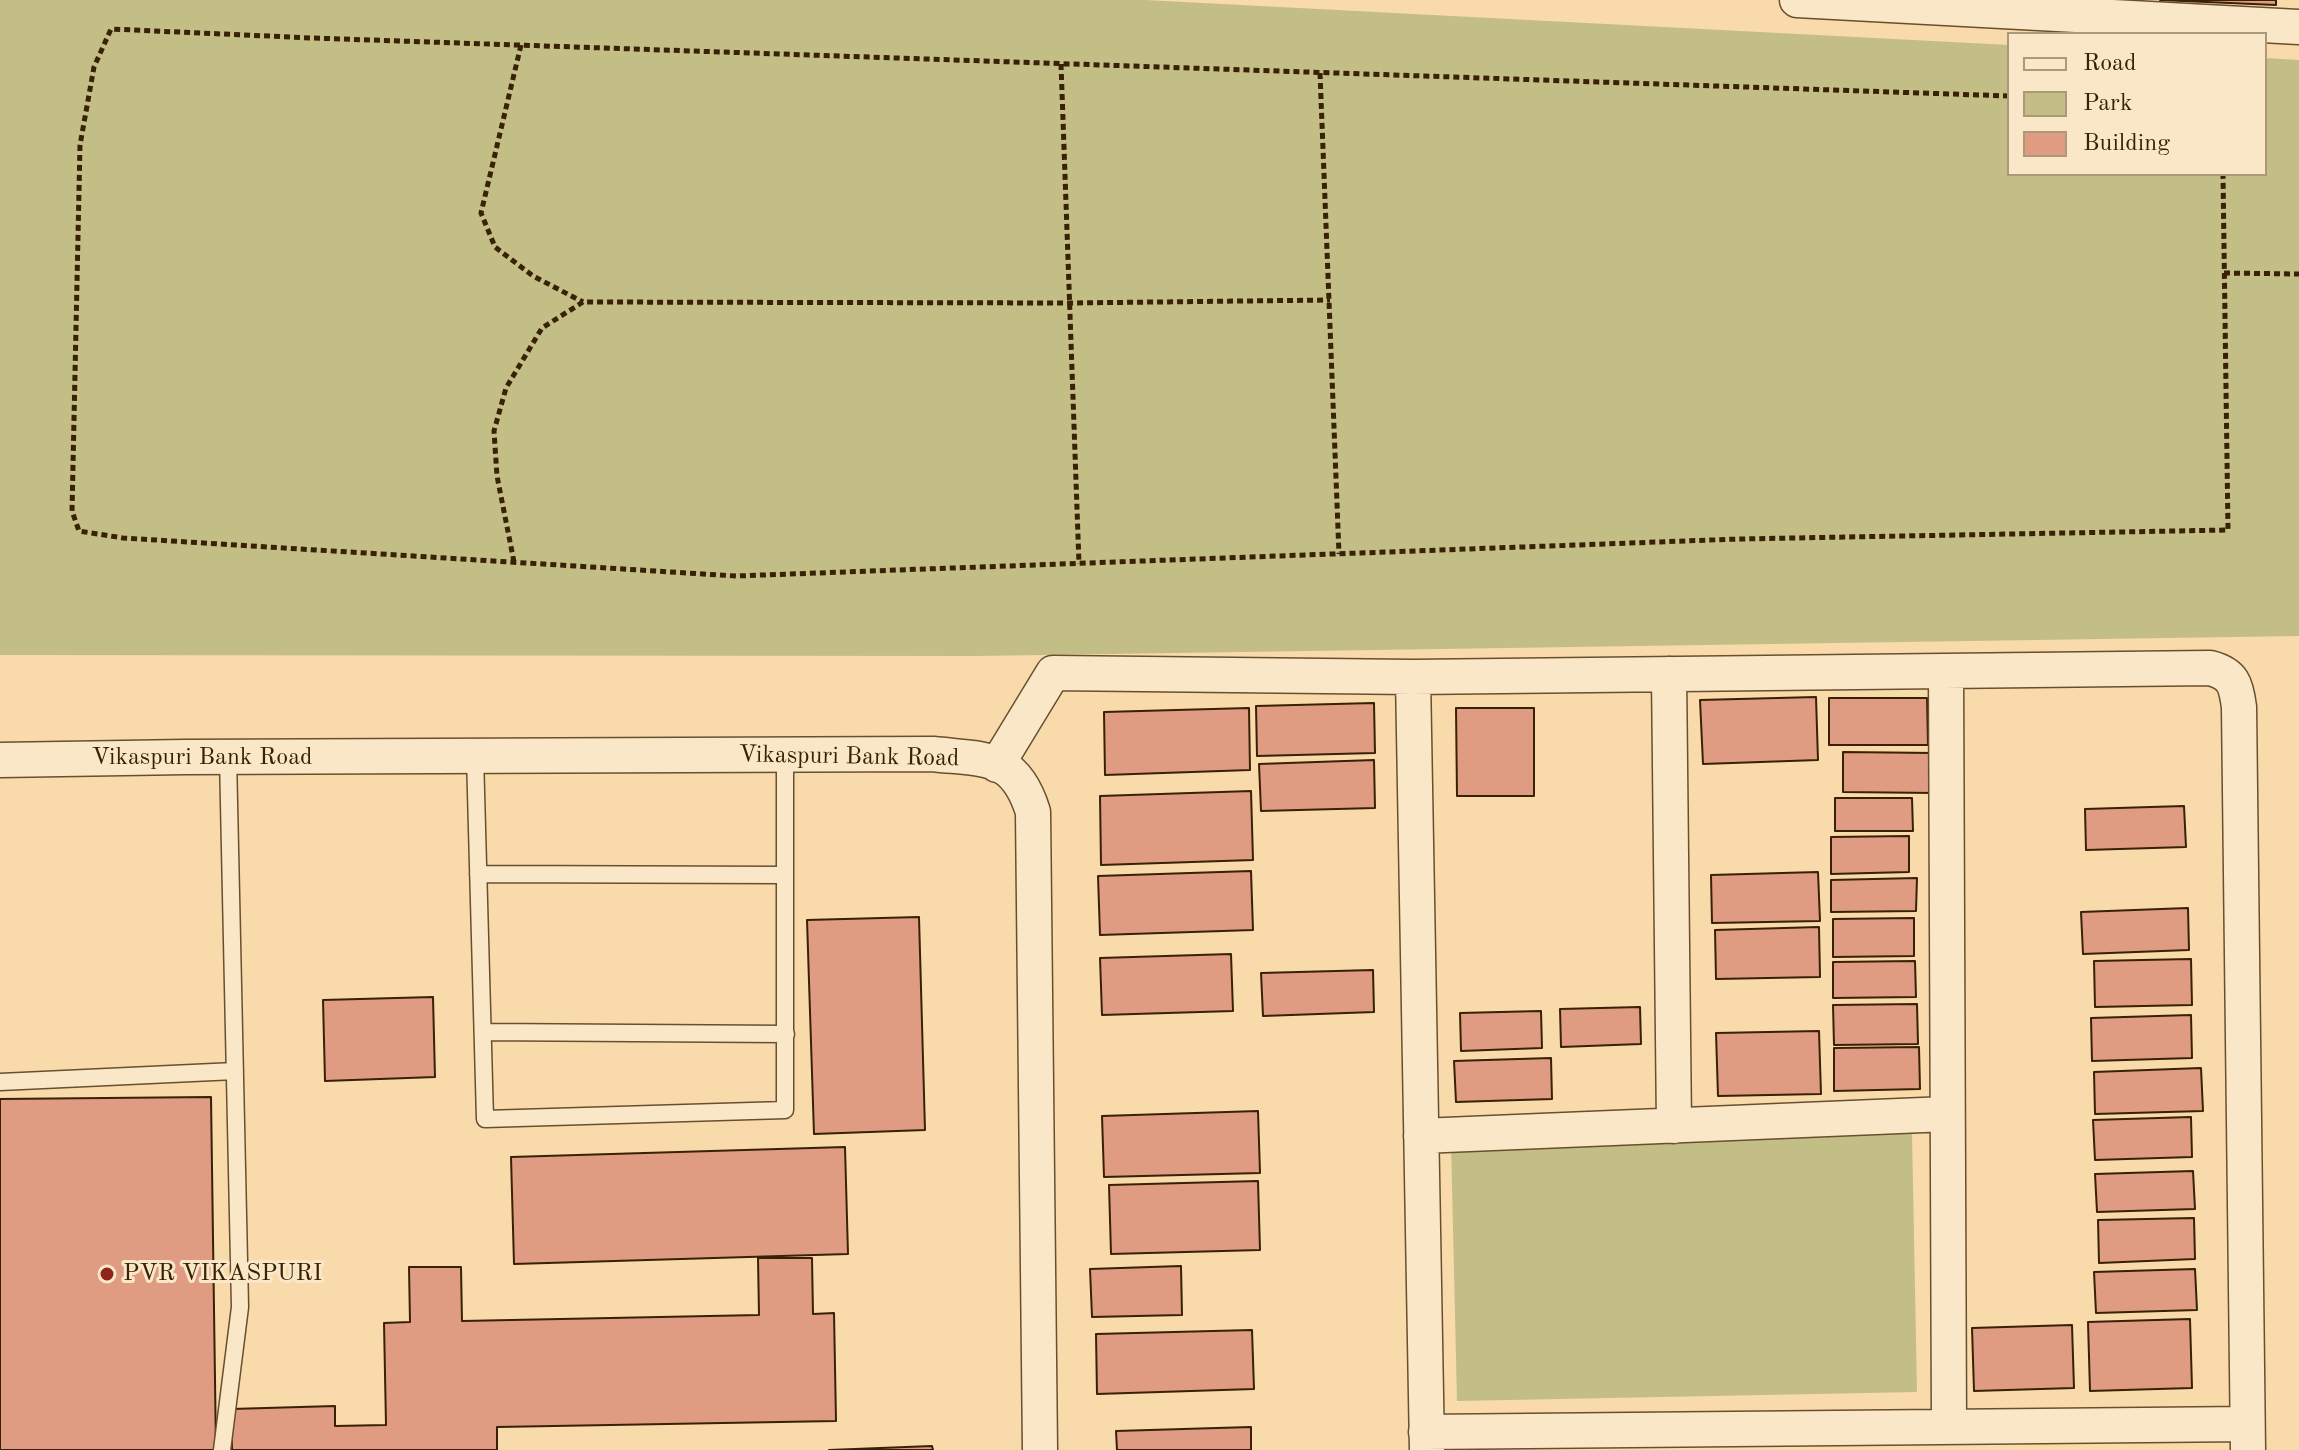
<!DOCTYPE html>
<html>
<head>
<meta charset="utf-8">
<style>
  body { margin:0 }
  #map { position:relative; width:2299px; height:1450px; overflow:hidden; background:#f8daab; font-family:"Old Standard TT",serif }
  canvas { display:block }
  .legend { position:absolute; left:2007px; top:32px; width:260px; height:144px; box-sizing:border-box; background:#fae7c8; border:2px solid #ac987a; margin:0; padding:10px 14px; list-style:none; font-size:24px; color:#382104 }
  .legend li { display:flex; align-items:center; gap:16px; height:40px }
  .legend b { width:40px; border:2px solid #ac987a }
</style>
</head>
<body>
<div id="map">
<canvas width="2299" height="1450"></canvas>
<ul class="legend">
<li><b style="height:10px;background:#fae7c8"></b>Road</li>
<li><b style="height:22px;background:#c3be85"></b>Park</li>
<li><b style="height:22px;background:#df9c83"></b>Building</li>
</ul>
</div>
<script>
const context = document.querySelector('canvas').getContext('2d');
context.lineJoin = 'round';
function fillPath(path, color) {
  context.fillStyle = color;
  context.fill(path, 'evenodd');
}
function trace(path, color, width, dash) {
  context.strokeStyle = color;
  context.lineWidth = width;
  context.lineCap = dash ? 'butt' : 'round';
  context.setLineDash(dash || []);
  context.stroke(path);
}
function label(font, color, halo, rows, align = 'center') {
  context.font = font + ' "Old Standard TT",serif';
  context.lineWidth = 6;
  context.setLineDash([]);
  context.textBaseline = 'middle';
  context.strokeStyle = halo;
  context.fillStyle = color;
  for (const [text, x, y, turn = 0] of rows) {
    context.save();
    context.translate(x, y);
    context.rotate((+turn || 0) * Math.PI / 180);
    context.textAlign = isNaN(turn) ? turn : align;
    if (halo) context.strokeText(text, 0, 0);
    context.fillText(text, 0, 0);
    context.restore();
  }
}
const green = new Path2D(`
  M0 0H1145L2009 45V174H2265V58L2299 60V636L977 656 0 655Z
  M1912 1133 1917 1392 1457 1401 1451 1142Z`);
const building = new Path2D(`
  M2160 0H2276V5Z
  M1816 697 1818 760 1703 764 1700 700Z
  M1829 698H1927L1928 745H1829Z
  M1374 703 1375 753 1257 756 1256 706Z
  M1249 708 1250 770 1105 775 1104 712Z
  M1456 708H1534V796H1457Z
  M1843 752 1935 753V793L1843 792Z
  M1374 760 1375 808 1261 811 1259 764Z
  M1251 791 1253 860 1101 865 1100 796Z
  M1835 798H1912L1913 831H1835Z
  M2184 806 2186 847 2086 850 2085 809Z
  M1909 836V872L1831 874V837Z
  M1251 871 1253 930 1100 935 1098 876Z
  M1818 872 1820 921 1712 923 1711 875Z
  M1917 878 1916 911 1831 912V880Z
  M2188 908 2189 950 2083 954 2081 912Z
  M919 917 925 1130 814 1134 807 920Z
  M1914 918V956L1833 957V919Z
  M1819 927 1820 977 1716 979 1715 930Z
  M1231 954 1233 1011 1102 1015 1100 958Z
  M2191 959 2192 1005 2095 1007 2094 961Z
  M1915 961 1916 997 1833 998V962Z
  M1373 970 1374 1012 1263 1016 1261 973Z
  M433 997 435 1077 325 1081 323 1000Z
  M1917 1004 1918 1044 1834 1045 1833 1005Z
  M1640 1007 1641 1044 1561 1047 1560 1009Z
  M1541 1011 1542 1048 1461 1051 1460 1013Z
  M2191 1015 2192 1058 2092 1061 2091 1018Z
  M1819 1031 1821 1094 1718 1096 1716 1033Z
  M1919 1047 1920 1089 1834 1091V1048Z
  M1551 1058 1552 1099 1456 1102 1454 1061Z
  M2201 1068 2203 1111 2095 1114 2094 1072Z
  M211 1097 216 1450H0V1099Z
  M1258 1111 1260 1173 1104 1177 1102 1116Z
  M2191 1117 2192 1157 2095 1160 2093 1120Z
  M845 1147 848 1254 514 1264 511 1157Z
  M2193 1171 2195 1209 2097 1212 2095 1174Z
  M1258 1181 1260 1250 1111 1254 1109 1185Z
  M2194 1218 2195 1259 2099 1263 2098 1220Z
  M758 1258H812L813 1314 834 1313 836 1421 497 1427V1450H232L231 1409 335 1406V1426L386 1425 384 1323 410 1322 409 1267H461L462 1321 759 1315Z
  M1181 1266 1182 1315 1092 1317 1090 1269Z
  M2195 1269 2197 1310 2096 1313 2094 1272Z
  M2190 1319 2192 1388 2090 1391 2088 1322Z
  M2072 1325 2074 1388 1974 1391 1972 1328Z
  M1252 1330 1254 1389 1097 1394 1096 1334Z
  M1251 1427V1450H1117L1116 1431Z
  M932 1446 933 1450H829Z`);
const path = new Path2D(`
  M521 45 481 213 495 247 533 276 583 302
  M1061 64 1079 564
  M1320 73 1339 554
  M2009 96 312 38 111 29 94 67 80 145 72 511 79 531 123 538 736 576 1739 539 2228 530 2223 174
  M2224 273 2299 274
  M514 562 497 476 494 431 506 388 542 328 583 302 1070 303 1330 300`);
const service = new Path2D(`
  M475 756 485 1119 785 1110V755
  M478 874 785 875
  M483 1032 786 1034
  M0 1082 235 1071
  M222 1450 240 1307 228 757`);
const minor = new Path2D(`
  M1797 0 2299 27
  M1946 671 1949 1427
  M1669 674 1674 1126
  M1413 677 1427 1450
  M0 760 185 757 933 754C986 760 1015 754 1033 812L1040 1450
  M997 765 1053 673 1413 677 2210 668C2233 674 2236 684 2239 707L2248 1450
  M1421 1136 1947 1114
  M1426 1432 2247 1424`);
const markers = [
  [107,1274,8,"#8f2418"]
];
const streetNames = [
  ["Vikaspuri Bank Road",849,757,1],
  ["Vikaspuri Bank Road",202,758]
];
const poiNames = [
  ["PVR VIKASPURI",123,1274]
];
fillPath(green, '#c3be85');
fillPath(building, '#df9c83');
trace(building, '#382104', 2);
trace(service, '#684f2e', 19);
trace(minor, '#684f2e', 37);
trace(path, '#382104', 5, [6, 4]);
trace(service, '#fae7c8', 16);
trace(minor, '#fae7c8', 34);
for (const [x, y, r, color] of markers) {
  const dot = new Path2D();
  dot.arc(x, y, r, 0, 2 * Math.PI);
  context.fillStyle = color;
  context.fill(dot);
  trace(dot, '#fae7c8', 3);
}
label('24px', '#382104', '#fae7c8', streetNames);
label('24px', '#382104', '#fae7c8', poiNames, 'left');
</script>
</body>
</html>
